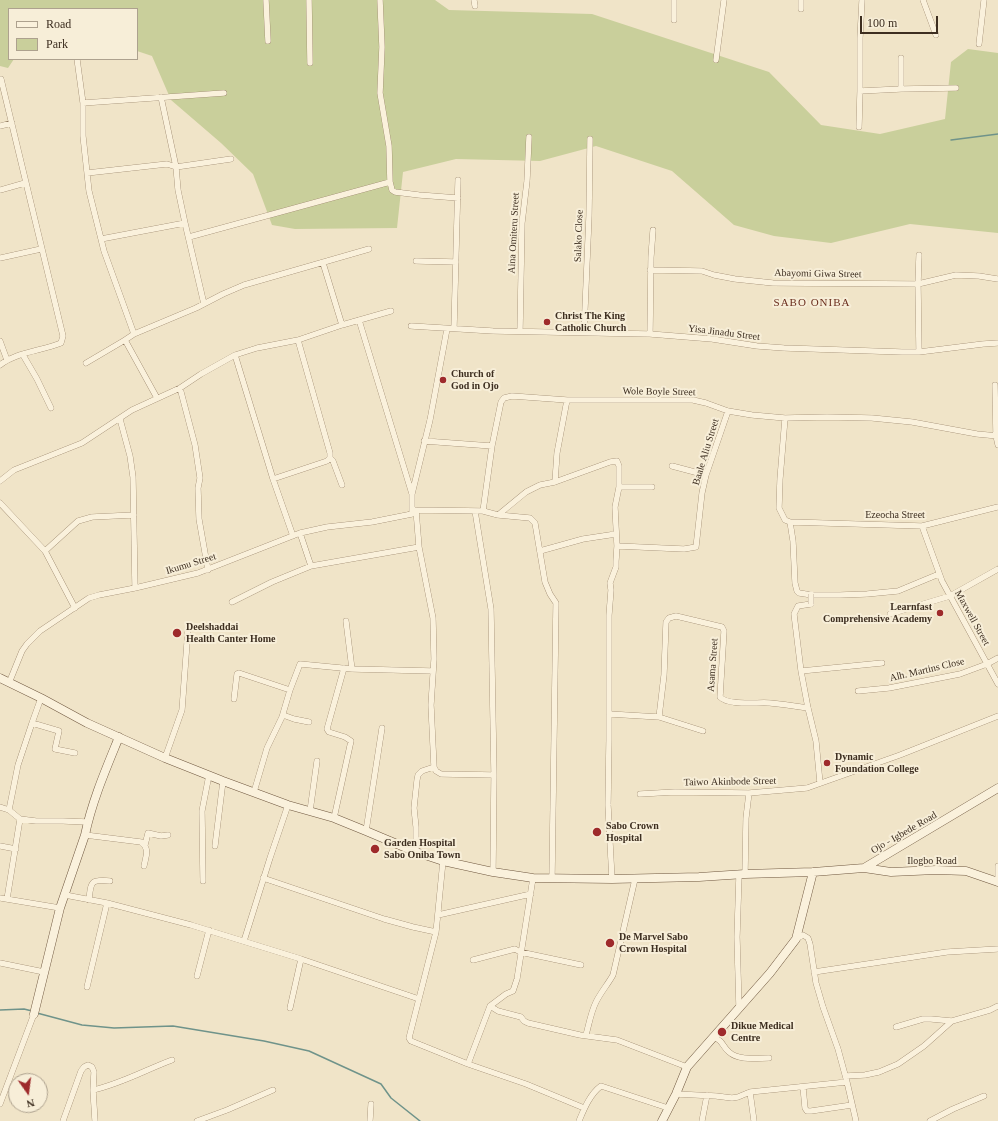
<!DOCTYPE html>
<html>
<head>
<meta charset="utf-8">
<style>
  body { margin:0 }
  #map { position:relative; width:998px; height:1121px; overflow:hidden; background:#f0e4c8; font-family:Georgia,serif }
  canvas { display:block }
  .legend { position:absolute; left:8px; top:8px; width:130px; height:52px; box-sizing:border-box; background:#f7eed8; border:1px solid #ada18e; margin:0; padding:5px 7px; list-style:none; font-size:12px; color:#3d2e20 }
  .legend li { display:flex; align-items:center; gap:8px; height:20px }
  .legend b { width:20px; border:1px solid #ada18e }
  .north { position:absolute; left:8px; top:1073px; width:40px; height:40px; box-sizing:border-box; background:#f7eed8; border:1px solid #ada18e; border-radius:50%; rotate:166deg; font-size:11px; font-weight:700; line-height:16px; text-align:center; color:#3d2e20 }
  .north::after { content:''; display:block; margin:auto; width:14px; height:18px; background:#9e2a2b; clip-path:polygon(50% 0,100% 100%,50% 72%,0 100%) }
  .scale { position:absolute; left:860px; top:16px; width:78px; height:18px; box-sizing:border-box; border:2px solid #3d2e20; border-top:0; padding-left:5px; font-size:12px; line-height:14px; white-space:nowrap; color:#3d2e20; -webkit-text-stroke:3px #f7eed8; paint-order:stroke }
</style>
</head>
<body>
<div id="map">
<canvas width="998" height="1121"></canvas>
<ul class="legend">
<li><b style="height:5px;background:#faf1dc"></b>Road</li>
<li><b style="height:11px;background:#c9cf9b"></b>Park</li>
</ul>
<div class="north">N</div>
<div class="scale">100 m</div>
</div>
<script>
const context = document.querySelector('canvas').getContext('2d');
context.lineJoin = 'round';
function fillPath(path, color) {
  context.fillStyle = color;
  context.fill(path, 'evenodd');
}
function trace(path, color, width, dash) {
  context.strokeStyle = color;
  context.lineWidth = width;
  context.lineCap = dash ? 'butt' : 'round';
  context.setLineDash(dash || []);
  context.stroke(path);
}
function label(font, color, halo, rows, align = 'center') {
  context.font = font + ' Georgia,serif';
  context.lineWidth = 4;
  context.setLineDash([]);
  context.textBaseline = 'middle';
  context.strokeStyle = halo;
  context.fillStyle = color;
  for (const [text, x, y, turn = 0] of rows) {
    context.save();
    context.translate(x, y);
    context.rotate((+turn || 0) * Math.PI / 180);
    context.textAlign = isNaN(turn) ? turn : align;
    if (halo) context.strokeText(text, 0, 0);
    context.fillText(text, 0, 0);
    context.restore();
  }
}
const green = new Path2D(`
  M0 0H435L449 10 592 14 769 72 821 125 880 134 945 119 951 62 968 49 998 53V233L910 224 831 243 774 236 734 225 672 171 596 146 540 161 456 159 403 172 397 228 295 229 272 225 253 174 221 143 171 100 152 56 137 51V9H9V59H14L8 68 0 66Z`);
const stream = new Path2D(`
  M951 140 998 134
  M0 1010 24 1009 32 1011
  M37 1013 82 1025 114 1028 173 1026 264 1041 309 1051 381 1084 391 1098 420 1121`);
const street = new Path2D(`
  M266 0 268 41
  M309 0 310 63
  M380 0 382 47 380 93 389 146 390 182 392 190 395 192 419 195 458 198
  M474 0 475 6
  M801 0V9
  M862 0 860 38V91L901 89V58
  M923 0 936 35
  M674 20V0
  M979 44 984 0
  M77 59 83 103V136L89 191 104 251 134 334
  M716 60 724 0
  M901 89 956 88
  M161 97 176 167 178 190 185 223
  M83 103 224 93
  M0 126 12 123
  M859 127 860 91
  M87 173 167 164 176 167 231 159
  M0 190 25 183
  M189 237 390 182
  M101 239 185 223 204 304
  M919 255 918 284 956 275 979 276 998 279
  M0 258 41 249
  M416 261 456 262
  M323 263 342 325
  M650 270 702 271 714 275 735 279 773 283 918 284 919 352
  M359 320 412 494
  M411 326 493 331 650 334 712 339 757 346 784 348 902 352H919L983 344 998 343
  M454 328 458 180
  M520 331 522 223 527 181 529 137
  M584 332 589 216 590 139
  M650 334 651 257 653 230
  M125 340 157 398
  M0 341 7 360
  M23 355 37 379 51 408
  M235 355 273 479 293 536
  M86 363 125 340 134 334 196 308 223 294 244 285 369 249
  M0 365C17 352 41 351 61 343L63 336 1 79
  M995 385 996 436 998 445
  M180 388 195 445 200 478 198 488 199 519 208 570
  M785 418 780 479 779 508 785 520 790 522 793 541 795 583 797 591 799 593 812 595H840L867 594 898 591 939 574
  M120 419 130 456 133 477 135 588
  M424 441 492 446
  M330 458 333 461 342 485
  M672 466 706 475
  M273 479 327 461 330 458V453L298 340
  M0 481 14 470 82 443 132 410 180 388 201 374 235 355 257 348 298 340 342 325 391 311
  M555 482 610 462 617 461 619 466V487L615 507 617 546 616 561V567L610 583 611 590 609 615V740L608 805 612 879
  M619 487H652
  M0 503 45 551 75 608
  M475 511 491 609 494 775 493 872
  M483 511 492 446 501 402 504 398 512 396 567 400H693L706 403 728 411 752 415 785 418 827 417 872 418 912 422 977 434 998 436
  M412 514V494L430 420 447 329
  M498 515 530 518 535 523 545 582 550 594 556 603 552 878
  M790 522 922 526 998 507
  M922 526 942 581 998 684
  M300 533 311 566
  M617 546 684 549 696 547 702 493 706 475 728 411
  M419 547 433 618 434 659 431 705 434 767 436 771 441 774 494 775
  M45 551 78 521 92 517 134 515
  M540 551 583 539 616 534
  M232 602 272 582 311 566 419 547 416 510
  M811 604 798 606 794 614 801 671 808 708 816 741 820 783
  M890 614 950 596 998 569
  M346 621 352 669
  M801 671 882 663
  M9 683 22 651 27 644 40 631 89 598 99 595 135 588 198 573 300 533 327 527 372 522 412 514 416 510 483 511 498 515 526 492 540 485 555 482 557 453 567 400
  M858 691 889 688 960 674 987 664 998 658
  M234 699 237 674 239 673 290 690
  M609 714 659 717 703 731
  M283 715 294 719 309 722
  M659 717 664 675 666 622 669 618 676 616 722 627 724 631 720 697C729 706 757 702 770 703 782 704 795 706 808 708
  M32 723 59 731 55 749 75 753
  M165 758 182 710 188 629
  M254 792 267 748 282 717 290 690 300 664 352 669 433 671
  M640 794 675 792 749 793 807 788 900 755 998 716
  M0 807 9 810 20 819 36 821H63L87 822
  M9 810 18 765 32 723 41 698
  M310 811 317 761
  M334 818 351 741 345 737 329 732 327 729 344 668
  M366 831 382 728
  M85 835 141 842C150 849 146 856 144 866
  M145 845 148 833 161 836 168 835
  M0 846 16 849
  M215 846 223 781
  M416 852V827L414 808 417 780 418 775 422 771 434 767
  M443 861 436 932 409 1038 411 1041 468 1064 526 1084 584 1108
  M998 866V883
  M745 874 746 818 749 793
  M263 878 384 919 413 927 436 932
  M203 881 202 811 209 775
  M65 895 107 903 191 925 301 959 419 999
  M0 898 60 908
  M7 899 20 819
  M89 900C91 882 90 879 110 881
  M438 915 531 894
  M796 939 803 935 808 938 810 944 816 983 823 1007 838 1049 847 1082 856 1121
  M244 941 270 858 288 805
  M473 960 515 949 520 952 581 965
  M0 963 44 972
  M814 972 947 952 998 949
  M197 976 209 930
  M87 987 107 903
  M490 1006 498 1011 521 1017 524 1021 528 1023 580 1035 617 1040 687 1067
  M290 1008 301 959
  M739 1008 737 937 739 875
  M896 1027 923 1019H931L952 1021
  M586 1035C589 1024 591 1012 596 1002 601 992 608 984 613 975L635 879
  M713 1037C724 1041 721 1045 729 1052 739 1061 757 1058 769 1058
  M468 1064 490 1006 506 994 513 991 517 979 533 878
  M846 1076 865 1075 879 1072 898 1064 924 1046 952 1021 990 1010 998 1006
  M803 1087 805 1108 807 1111H811L852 1105
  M93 1090C121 1084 145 1070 172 1060
  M750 1092 754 1121
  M676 1094 716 1096 732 1098 738 1097 750 1092 847 1082
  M0 1104 34 1014
  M63 1121 81 1071 84 1067 88 1065 92 1067 94 1072 93 1090 95 1121
  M197 1121 227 1110 273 1090
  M370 1121 371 1104
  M579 1121C584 1109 590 1094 601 1086L668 1108
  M702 1121 707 1095
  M930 1121 953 1109 984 1096`);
const secondary = new Path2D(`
  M0 678 41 698 87 723 165 758 223 781 288 805 334 818 366 831 416 852 443 861 493 872 533 878 612 879 699 877 745 874 813 872 864 868 998 788
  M864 868 891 872 936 870 966 871 998 882
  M34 1014 60 908 85 835C92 801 106 769 119 737
  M662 1121 676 1094 687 1067 770 973 796 939 813 872`);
const streetBridge = new Path2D(`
  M811 594V604`);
const markers = [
  [547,322,4,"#9e2a2b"],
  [443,380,4,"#9e2a2b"],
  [940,613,4,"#9e2a2b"],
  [177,633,5,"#9e2a2b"],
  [827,763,4,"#9e2a2b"],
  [597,832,5,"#9e2a2b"],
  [375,849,5,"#9e2a2b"],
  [610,943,5,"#9e2a2b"],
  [722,1032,5,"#9e2a2b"]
];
const streetNames = [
  ["Aina Omiteru Street",514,233,-87],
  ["Salako Close",579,236,-88],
  ["Abayomi Giwa Street",818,274,1],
  ["Yisa Jinadu Street",724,333,7],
  ["Wole Boyle Street",659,392,1],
  ["Baale Aliu Street",706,452,-73],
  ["Ezeocha Street",895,515],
  ["Ikumu Street",191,564,-17],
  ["Maxwell Street",972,618,61],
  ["Asama Street",713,665,-86],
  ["Alh. Martins Close",927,670,-13],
  ["Taiwo Akinbode Street",730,782,-1],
  ["Ojo - Igbede Road",904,833,-30],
  ["Ilogbo Road",932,861]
];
const poiNames = [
  ["Christ The King",555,316],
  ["Catholic Church",555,328],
  ["Church of",451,374],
  ["God in Ojo",451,386],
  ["Learnfast",932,607,"right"],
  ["Comprehensive Academy",932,619,"right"],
  ["Deelshaddai",186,627],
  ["Health Canter Home",186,639],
  ["Dynamic",835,757],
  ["Foundation College",835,769],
  ["Sabo Crown",606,826],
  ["Hospital",606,838],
  ["Garden Hospital",384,843],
  ["Sabo Oniba Town",384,855],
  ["De Marvel Sabo",619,937],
  ["Crown Hospital",619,949],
  ["Dikue Medical",731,1026],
  ["Centre",731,1038]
];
const neighbourhoodNames = [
  ["SABO ONIBA",812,303]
];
fillPath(green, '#c9cf9b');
trace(stream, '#6f938a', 1.5);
trace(street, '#8d765c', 6);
trace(secondary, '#6f573f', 9);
trace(street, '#faf1dc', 5.5);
trace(secondary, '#faf1dc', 8);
trace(streetBridge, '#8d765c', 6, []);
trace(streetBridge, '#faf1dc', 5.5);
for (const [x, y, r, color] of markers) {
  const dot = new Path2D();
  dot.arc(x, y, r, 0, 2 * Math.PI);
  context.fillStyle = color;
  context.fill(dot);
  trace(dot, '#f7eed8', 1.5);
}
label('10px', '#3d2e20', '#f7eed8', streetNames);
label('bold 10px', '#3d2e20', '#f7eed8', poiNames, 'left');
context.letterSpacing = '1px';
label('11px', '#6b2e1e', '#f7eed8', neighbourhoodNames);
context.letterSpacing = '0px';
</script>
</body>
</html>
